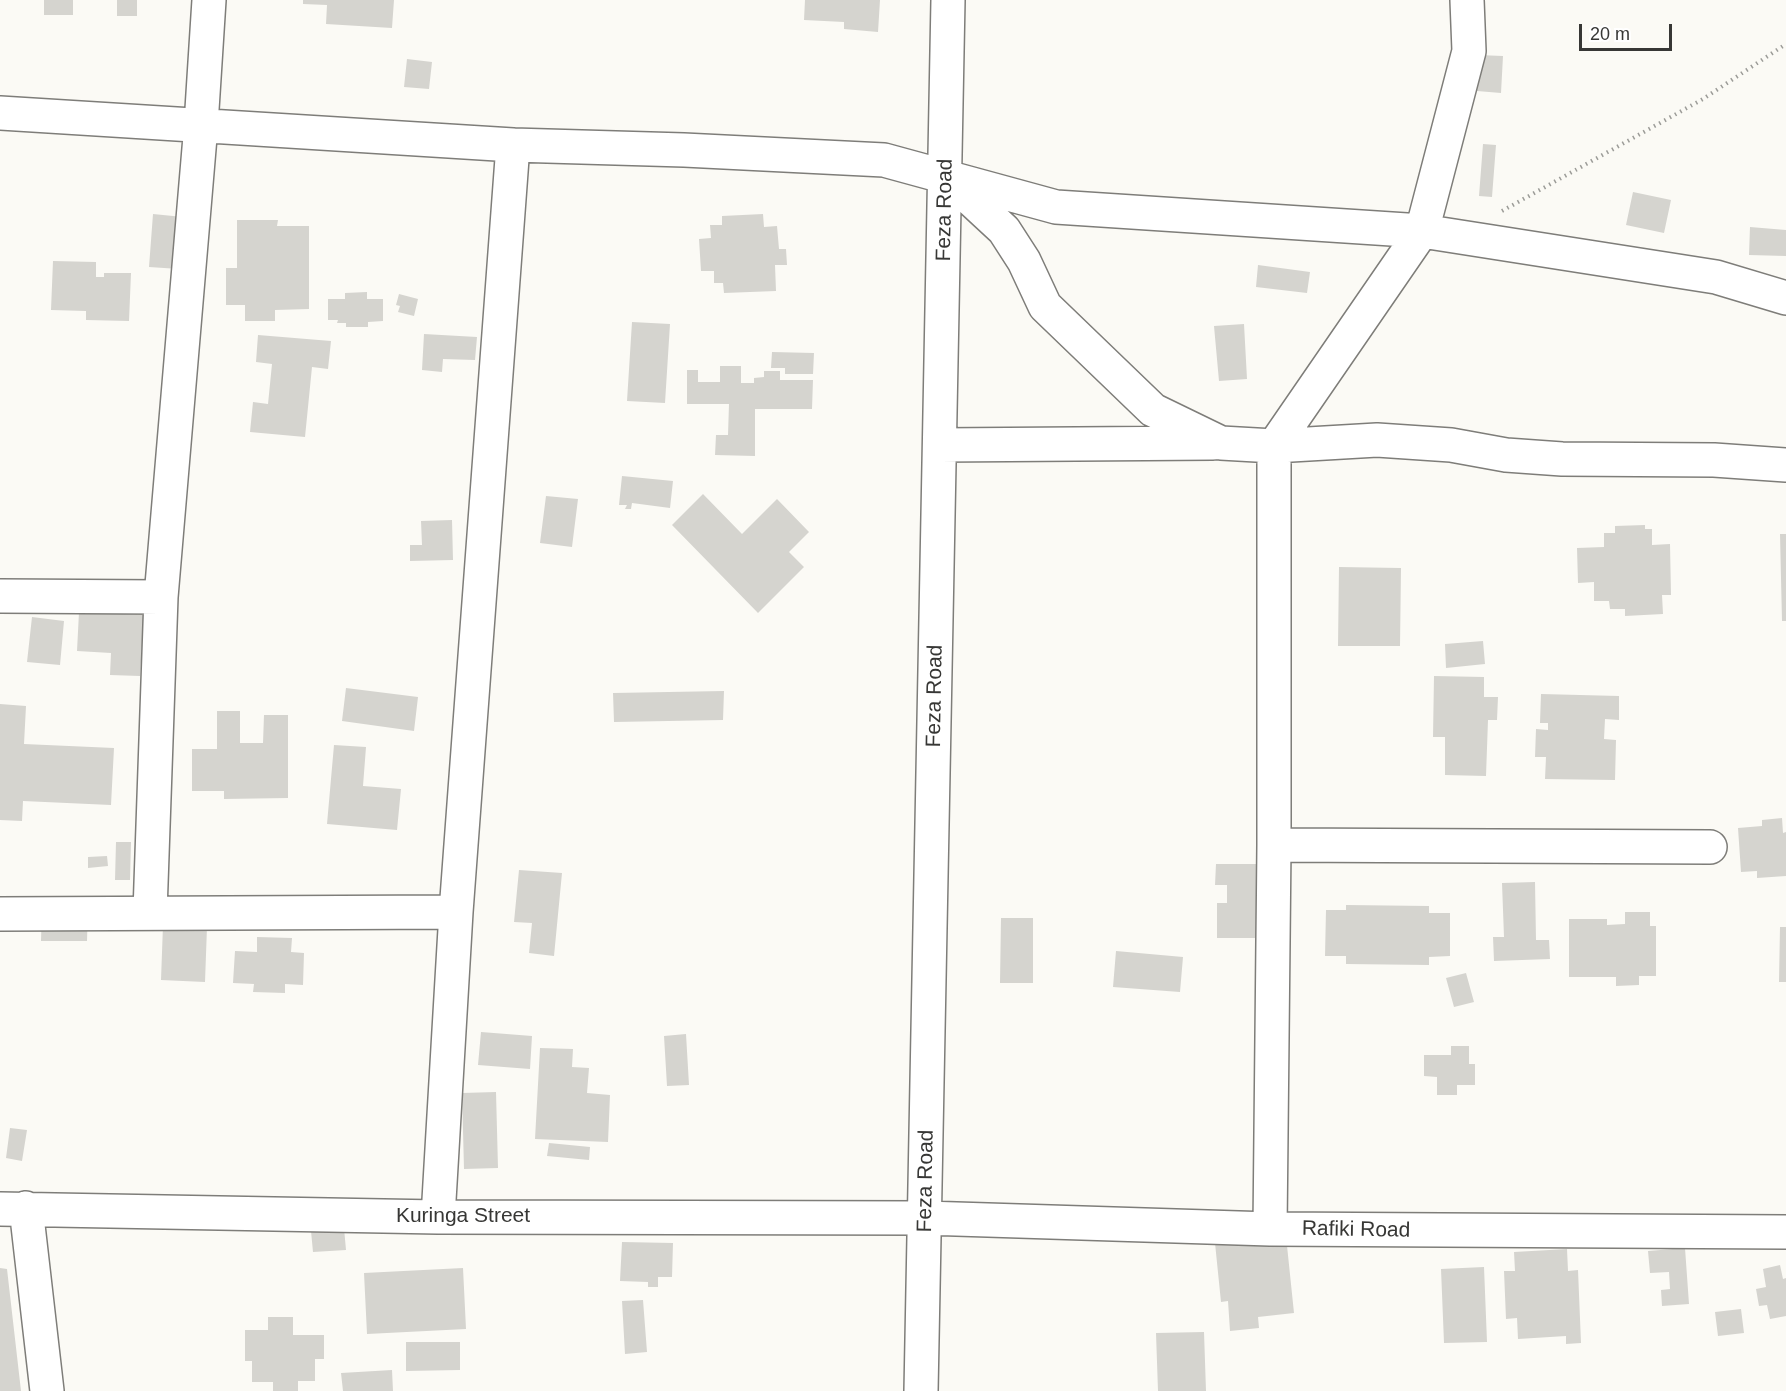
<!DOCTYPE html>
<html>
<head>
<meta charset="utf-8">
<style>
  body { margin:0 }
  #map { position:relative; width:1786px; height:1391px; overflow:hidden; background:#fbfaf5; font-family:Helvetica,sans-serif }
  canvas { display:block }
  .scale { position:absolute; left:1579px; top:24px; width:93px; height:27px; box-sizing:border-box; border:3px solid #373735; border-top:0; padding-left:8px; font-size:18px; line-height:21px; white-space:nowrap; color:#373735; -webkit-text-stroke:4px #fff; paint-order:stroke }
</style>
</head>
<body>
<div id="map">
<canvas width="1786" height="1391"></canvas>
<div class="scale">20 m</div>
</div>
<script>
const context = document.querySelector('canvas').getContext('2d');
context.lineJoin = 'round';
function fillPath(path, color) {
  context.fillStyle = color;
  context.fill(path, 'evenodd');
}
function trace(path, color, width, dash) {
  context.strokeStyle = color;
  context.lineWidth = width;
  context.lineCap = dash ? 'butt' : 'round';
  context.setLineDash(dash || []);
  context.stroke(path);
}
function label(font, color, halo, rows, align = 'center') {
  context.font = font + ' Helvetica,sans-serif';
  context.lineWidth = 4.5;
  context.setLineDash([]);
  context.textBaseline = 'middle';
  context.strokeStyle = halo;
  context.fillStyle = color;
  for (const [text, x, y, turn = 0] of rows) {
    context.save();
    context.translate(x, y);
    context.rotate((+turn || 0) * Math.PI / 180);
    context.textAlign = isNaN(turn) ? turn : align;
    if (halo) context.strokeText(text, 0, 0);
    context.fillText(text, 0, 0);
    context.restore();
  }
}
const building = new Path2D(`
  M44 0H73V15H44Z
  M117 0H137V16H117Z
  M303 0H394L392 28 326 24 327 5 303 4Z
  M805 0H880L878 32 844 29V22L804 20Z
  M1478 55 1503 56 1501 93 1477 91Z
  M407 59 432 62 429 89 404 87Z
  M1483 144 1496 145 1492 197 1479 196Z
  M1633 192 1671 200 1664 233 1626 225Z
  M153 214 183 217 179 269 149 267Z
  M763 214 764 227 777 226 779 249H786L787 265H775L776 291 724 293 723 283H714V271H701L699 239 711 238 710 225H722V216Z
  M237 220H278L277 226H309V309L275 310V321H245V305H226V268H237Z
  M1750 227 1786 230V256L1749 255Z
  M53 261 96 262V277H104V273H131L129 321 86 320V311L51 310Z
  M1258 265 1310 272 1307 293 1256 287Z
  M367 292V299H383V321L368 322V327H346V323H337L338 320H328V299H345V293Z
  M399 294 418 299 414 316 398 312 400 306 396 305Z
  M632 322 670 324 665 403 627 401Z
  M1244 324 1247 379 1219 381 1214 326Z
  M424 334 477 337 475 360 443 359 442 372 422 370Z
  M258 335 331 341 328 369 312 367 305 437 250 432 253 402 268 404 272 364 256 362Z
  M772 352 814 353 813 374H785V368H771Z
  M720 366H741V383H754V378L764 377V371H780V380H813L812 409H755V456L715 455 716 435H728L729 404H687V370H698V382H720Z
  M622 476 673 481 670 508 632 503 631 509H625L627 505H619Z
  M703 494 742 534 777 499 809 532 789 552 804 567 758 613 672 525Z
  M546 496 578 499 572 547 540 543Z
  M452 520 453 560 410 561V545H422L421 521Z
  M1645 525V529H1652V545L1670 544 1671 595H1662L1663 614 1625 616V609H1610L1609 601H1594V582L1578 583 1577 548 1604 547V533H1615V526Z
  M1780 534H1786V621H1782Z
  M1339 567 1401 568 1400 646H1338Z
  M79 612 144 615 140 676 110 675 111 653 77 651Z
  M32 617 64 621 60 665 27 662Z
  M1483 641 1485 664 1446 668 1445 644Z
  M1434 676 1484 677V697H1498L1497 720H1488L1486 776 1445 775V737H1433Z
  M346 688 418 697 414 731 342 721Z
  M724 691 723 720 614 722 613 693Z
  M1541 694 1619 696V720L1605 719 1604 739 1616 740 1615 780 1545 779 1546 757H1535L1536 729 1548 730V723H1540Z
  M0 704 26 706 24 744 114 748 111 805 23 801 22 821 0 820Z
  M217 711H240V743H263L264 715H288V798L224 799V791H192V749H217Z
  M334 745 366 747 363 786 401 789 397 830 327 824Z
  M1782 818 1783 833 1786 832V876L1757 878V871L1741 872 1738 828 1762 826V820Z
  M116 842H131L130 880H115Z
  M107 856 108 866 88 868V857Z
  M1216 864H1260L1259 938H1217V903H1227V885H1215Z
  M519 870 562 873 554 956 529 953 532 923 514 922Z
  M1535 882 1536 940H1549L1550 959 1494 961 1493 937H1504L1502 883Z
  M42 905H88L87 941H41Z
  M1346 905 1429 906V913H1450V956L1429 957V965L1346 964V956H1325L1326 910H1346Z
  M1625 912H1650V926H1656V976H1639V985L1616 986V977H1569V919H1607V925L1625 924Z
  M1001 918H1033V983H1000Z
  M163 925 207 927 205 982 161 980Z
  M1780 927H1786V982H1779Z
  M257 937 292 938 291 952 304 953 303 985 285 984V993L253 992 254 984 233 983 235 951 257 952Z
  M1116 951 1183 957 1180 992 1113 987Z
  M1466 973 1474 1002 1454 1007 1446 978Z
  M481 1032 532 1036 530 1069 478 1065Z
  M686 1034 689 1085 667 1086 664 1036Z
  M1451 1046H1469V1064H1475V1085H1457V1095H1437V1077L1424 1076V1055H1451Z
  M540 1048 573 1049 572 1067 589 1068 587 1093 610 1095 608 1142 535 1139Z
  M496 1092 498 1168 464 1169 462 1093Z
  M10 1128 27 1130 22 1161 6 1158Z
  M549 1143 590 1147 589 1160 547 1156Z
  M344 1228 346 1250 313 1252 311 1231Z
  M1286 1236 1294 1313 1258 1317 1259 1328 1230 1331 1228 1301 1221 1302 1215 1243Z
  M622 1242 673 1243 672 1277H658V1287H648V1282L620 1281Z
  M1685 1248 1689 1304 1662 1306 1661 1290 1670 1289 1669 1272 1650 1273 1648 1251Z
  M1567 1249 1568 1271 1578 1270 1581 1343 1566 1344V1336L1518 1339 1517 1318 1506 1319 1504 1271H1515L1514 1252Z
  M1780 1265 1783 1279 1786 1278V1316L1770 1319 1767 1305 1759 1306 1756 1289 1766 1287 1763 1269Z
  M1484 1267 1487 1342 1444 1343 1441 1269Z
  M0 1268 7 1269 21 1391H0Z
  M463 1268 466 1329 367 1334 364 1273Z
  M643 1300 647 1352 625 1354 622 1301Z
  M1741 1309 1744 1333 1718 1336 1715 1312Z
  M268 1317H293V1335H324V1359H315V1381H298V1391H273V1382H252V1361H245V1330H268Z
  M1204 1332 1206 1391H1158L1156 1333Z
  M406 1342H460V1370L406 1371Z
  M392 1370 393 1391H343L341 1373Z`);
const path = new Path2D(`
  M1502 211 1703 99 1786 44`);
const street = new Path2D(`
  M0 113 513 145 684 150 884 160 1056 207 1422 231 1716 277 1786 298
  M950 180 1004 230 1024 261 1045 306 1153 410 1221 443 1274 446 1377 440 1451 445 1506 455 1562 459 1714 460 1786 465
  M940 445 1213 443
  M0 596 161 597
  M1274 845 1710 847
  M150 912 161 597 201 125 209 0
  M0 914 456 912
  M26 1208 47 1391
  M0 1209 438 1217 925 1218 1270 1229 1786 1232
  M438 1217 456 912 513 145
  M1270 1229 1274 845V446L1422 231 1469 51 1467 0
  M921 1391 948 0`);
const streetNames = [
  ["Feza Road",945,210,-89],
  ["Feza Road",935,696,-89],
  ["Feza Road",926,1181,-89],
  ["Kuringa Street",463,1216],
  ["Rafiki Road",1356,1230,1]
];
fillPath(building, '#d5d4cf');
trace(street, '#7e7d79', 36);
trace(path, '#9c9c98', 4, [1.5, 4.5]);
trace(street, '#fff', 33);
label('21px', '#373735', '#fff', streetNames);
</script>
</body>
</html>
